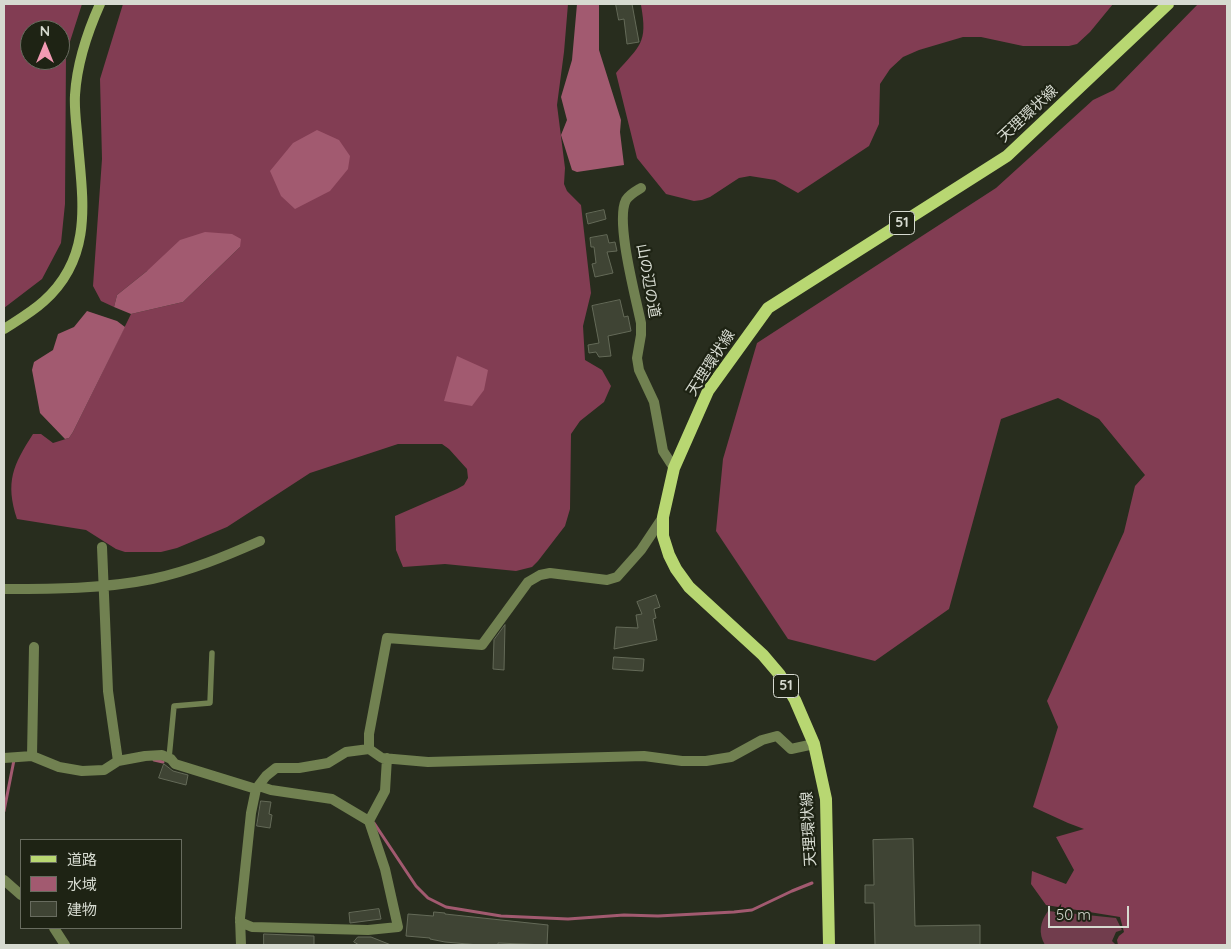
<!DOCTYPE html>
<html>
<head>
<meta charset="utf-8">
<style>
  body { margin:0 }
  #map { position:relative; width:1231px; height:949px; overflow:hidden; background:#282d1e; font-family:Quicksand,"Noto Sans JP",sans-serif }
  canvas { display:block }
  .frame { position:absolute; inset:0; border:5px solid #d6dad0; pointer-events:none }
  .legend { position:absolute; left:20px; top:839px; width:162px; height:90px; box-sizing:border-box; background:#1e2314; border:1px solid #686c5f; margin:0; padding:6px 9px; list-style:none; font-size:15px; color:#d6dad0 }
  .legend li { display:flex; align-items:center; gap:10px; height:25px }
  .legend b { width:25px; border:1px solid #686c5f }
  .north { position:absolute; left:20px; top:20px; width:50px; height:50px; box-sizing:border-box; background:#1e2314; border:1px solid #686c5f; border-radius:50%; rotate:0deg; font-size:14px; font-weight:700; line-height:20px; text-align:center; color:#d6dad0 }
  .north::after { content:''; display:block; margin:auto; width:18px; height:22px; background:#f19ab3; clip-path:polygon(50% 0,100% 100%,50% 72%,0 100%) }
  .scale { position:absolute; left:1048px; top:906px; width:81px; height:22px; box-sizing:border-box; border:2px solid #d6dad0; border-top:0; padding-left:6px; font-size:15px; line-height:18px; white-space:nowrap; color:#d6dad0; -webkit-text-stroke:4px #1e2314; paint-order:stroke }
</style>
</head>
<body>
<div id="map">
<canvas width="1231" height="949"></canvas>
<div class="frame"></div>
<ul class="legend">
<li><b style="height:6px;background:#b8d772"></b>道路</li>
<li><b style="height:14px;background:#a25a70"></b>水域</li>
<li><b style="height:14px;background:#3f4434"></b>建物</li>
</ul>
<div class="north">N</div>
<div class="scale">50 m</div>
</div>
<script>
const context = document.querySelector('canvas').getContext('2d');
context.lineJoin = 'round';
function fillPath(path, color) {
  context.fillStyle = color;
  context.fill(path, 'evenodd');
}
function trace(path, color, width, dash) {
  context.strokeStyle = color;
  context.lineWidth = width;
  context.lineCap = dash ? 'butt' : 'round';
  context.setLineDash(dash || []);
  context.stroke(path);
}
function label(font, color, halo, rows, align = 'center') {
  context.font = font + ' Quicksand,"Noto Sans JP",sans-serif';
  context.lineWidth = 4.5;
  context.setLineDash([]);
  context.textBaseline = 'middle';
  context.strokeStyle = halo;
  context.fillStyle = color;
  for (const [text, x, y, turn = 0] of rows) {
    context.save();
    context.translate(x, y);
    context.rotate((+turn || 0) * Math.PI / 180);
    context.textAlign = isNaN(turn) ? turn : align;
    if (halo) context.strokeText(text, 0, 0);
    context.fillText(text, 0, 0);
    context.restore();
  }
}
const green = new Path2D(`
  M1048 911 1116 918 1122 930 1116 932 1112 941 1116 945H1045C1038 933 1040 922 1048 911Z`);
const forest = new Path2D(`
  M4 4H82L66 54 65 204 61 243 42 279 4 308ZM30 30H60V60H30Z
  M123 4H568L564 52 557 105 565 168 564 184 567 191 581 205 591 293 583 326 585 360 602 370 611 386 604 402 580 421 571 434 570 509 565 526 538 561 532 567 516 571 445 564 403 567 396 550 395 516 457 489 464 485 468 478 467 469 449 449 442 444H398L310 473 227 527 177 548 161 552H125L116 549 86 530 17 519C5 482 13 465 33 434H41L53 443 69 438 73 432 131 314 183 302 240 247 147 271 117 295 114 307 101 301 93 286 102 159 100 79Z
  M643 4H1113L1090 32 1077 44 1069 46H1023L981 37H963L919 50 903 57 890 69 880 84 879 124 869 146 798 193 775 180 750 176 739 178 710 197 702 200 694 201 666 194 637 158 616 73C640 45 648 44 641 5Z
  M1198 4H1227V945H1118L1117 940 1119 936 1124 932 1120 917 1046 905 1031 884 1032 871 1066 884 1074 870 1056 837 1084 829 1068 823 1033 807 1058 727 1047 701 1124 532 1135 486 1145 475 1099 419 1058 398 1001 419 949 609 875 661 788 639 716 531 723 459 757 343 996 188 1093 100 1114 90Z`);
const water = new Path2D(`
  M577 4H599V50L621 120 620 132 624 165 577 172 572 170 561 135 567 120 561 97 572 60Z
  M317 130 339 140 350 156 348 169 330 191 295 209 281 196 270 171 293 143Z
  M205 232 232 234 241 239 240 247 183 302 131 314 114 307 117 295 147 271 180 240Z
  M87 311 117 321 125 327 73 432 69 438 65 439 40 413 32 370 34 362 53 350 58 334 74 327Z
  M457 356 488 370 484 390 472 406 444 401Z`);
const stream = new Path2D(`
  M154 760 163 762
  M4 811 14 760
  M374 823 416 886 428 898 446 907 501 916 568 919 624 915 658 916 734 912 752 910 792 891 812 883`);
const building = new Path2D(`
  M616 4H632L639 42 627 44 624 19 619 20Z
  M604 210 606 219 588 224 586 214Z
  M607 235 609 243 615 242 617 251 607 252 613 273 595 277 592 264 596 263 594 247H591L590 238Z
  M620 300 624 317 628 316 631 331 608 336 611 356 599 357 596 352 589 353 588 345 599 343 592 306Z
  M656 595 660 607 654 609 656 618 653 619 657 640 614 649 616 627 638 628 636 615 642 614 637 602Z
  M505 625 504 670 493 669 494 640Z
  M614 657 644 659 643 671 613 669Z
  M164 764 173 771 188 775 186 785 159 778Z
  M261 801 271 802 269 814 272 815 270 828 257 826Z
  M913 839 915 926 980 925V945H875L874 903H865V885H874L873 840Z
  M379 909 381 919 350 923 349 913Z
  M434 912 445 913V914L548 925 547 945 498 943V945H479L445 942 430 939V938L406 936 408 914 433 916Z
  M264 934 314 936V945H264Z
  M358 937H371L391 945H359L354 942Z`);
const lane = new Path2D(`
  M169 758 174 706 210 703 212 653`);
const street = new Path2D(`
  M641 188C636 191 630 194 626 200 615 221 636 298 641 323V335L637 358 639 370 654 402 663 451 674 468
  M102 547 108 691 118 761
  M4 589C53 589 103 589 152 579 190 571 226 556 260 541
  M369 749V734L387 638 482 645 528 582 540 575 550 573 607 580 617 577 641 550 663 517
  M32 756 34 647
  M4 758 32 756 59 767 82 771 104 770 118 761 145 756 162 755 171 759 175 764 256 789
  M369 821 385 791 387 758
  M4 880 21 895
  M240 922 252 927 368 930 398 927 385 869 369 821 332 799 271 790 259 786
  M54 928 65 945
  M241 945 240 918 251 813 256 789 266 776 276 768H299L328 763 346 752 369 749 382 758 428 762 644 756 682 761H706L731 757 762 740 777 736 791 749 814 744`);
const secondary = new Path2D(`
  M4 329C18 320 32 312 44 301 93 257 83 202 78 144 77 128 74 111 75 95 77 62 87 33 100 4`);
const primary = new Path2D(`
  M829 945 826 799 814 744 795 700 780 675 763 655 689 587 676 569 669 555 663 536V517L674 468 708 391 768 308 1007 156 1168 4`);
const shields = [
  [902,223,25],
  [786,686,25]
];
const shieldNames = [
  ["51",902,223],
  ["51",786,686]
];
const streetNames = [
  ["天理環状線",1028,114,-43],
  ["山の辺の道",648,281,80],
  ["天理環状線",711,363,-57],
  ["天理環状線",809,829,-93]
];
fillPath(green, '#713d4d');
fillPath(forest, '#823d53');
fillPath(water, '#a25a70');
trace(stream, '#a25a70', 3);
fillPath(building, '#3f4434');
trace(building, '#646a58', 1);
trace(lane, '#718151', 5.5);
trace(street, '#718151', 10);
trace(secondary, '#99b264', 10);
trace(primary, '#b8d772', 12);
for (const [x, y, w] of shields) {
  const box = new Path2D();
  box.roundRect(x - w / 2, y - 11.5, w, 23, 4);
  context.fillStyle = '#1e2314';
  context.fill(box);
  trace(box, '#d6dad0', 1);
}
label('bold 14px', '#d6dad0', null, shieldNames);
label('15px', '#d6dad0', '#1e2314', streetNames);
</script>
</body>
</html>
